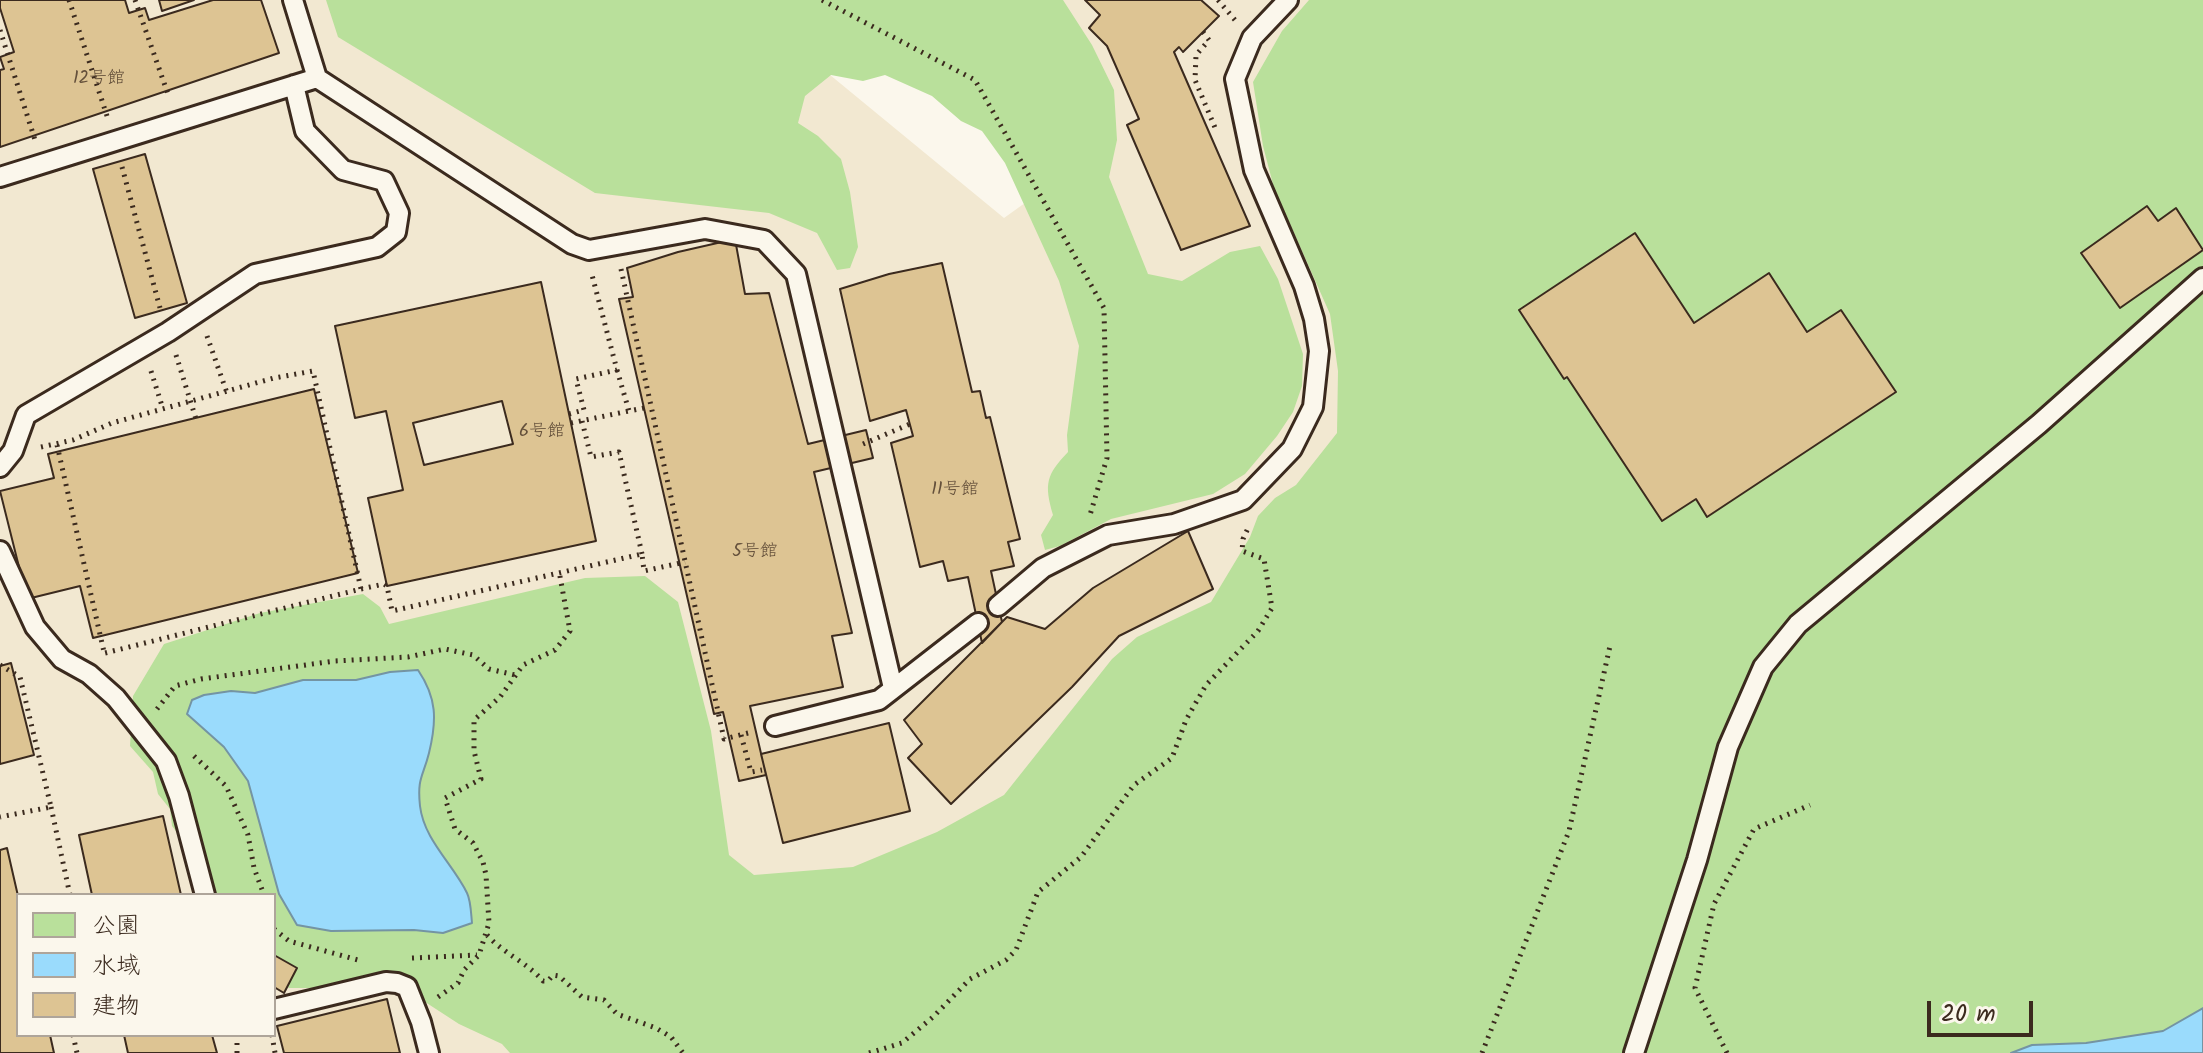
<!DOCTYPE html>
<html>
<head>
<meta charset="utf-8">
<style>
  body { margin:0 }
  #map { position:relative; width:2203px; height:1053px; overflow:hidden; background:#fbf7ec; font-family:Kalam,"Klee One",sans-serif }
  canvas { display:block }
  .legend { position:absolute; left:16px; top:893px; width:260px; height:144px; box-sizing:border-box; background:#fbf7ec; border:2px solid #aea59a; margin:0; padding:10px 14px; list-style:none; font-size:24px; color:#3b2a1e }
  .legend li { display:flex; align-items:center; gap:16px; height:40px }
  .legend b { width:40px; border:2px solid #aea59a }
  .scale { position:absolute; left:1927px; top:1001px; width:106px; height:36px; box-sizing:border-box; border:4px solid #3b2a1e; border-top:0; padding-left:10px; font-size:24px; line-height:28px; white-space:nowrap; color:#3b2a1e; -webkit-text-stroke:6px #fbf7ec; paint-order:stroke }
</style>
</head>
<body>
<div id="map">
<canvas width="2203" height="1053"></canvas>
<ul class="legend">
<li><b style="height:22px;background:#b9e09b"></b>公園</li>
<li><b style="height:22px;background:#9adbfc"></b>水域</li>
<li><b style="height:22px;background:#ddc493"></b>建物</li>
</ul>
<div class="scale">20 m</div>
</div>
<script>
const context = document.querySelector('canvas').getContext('2d');
context.lineJoin = 'round';
function fillPath(path, color) {
  context.fillStyle = color;
  context.fill(path, 'evenodd');
}
function trace(path, color, width, dash) {
  context.strokeStyle = color;
  context.lineWidth = width;
  context.lineCap = dash ? 'butt' : 'round';
  context.setLineDash(dash || []);
  context.stroke(path);
}
function label(font, color, halo, rows, align = 'center') {
  context.font = font + ' Kalam,"Klee One",sans-serif';
  context.lineWidth = 6;
  context.setLineDash([]);
  context.textBaseline = 'middle';
  context.strokeStyle = halo;
  context.fillStyle = color;
  for (const [text, x, y, turn = 0] of rows) {
    context.save();
    context.translate(x, y);
    context.rotate((+turn || 0) * Math.PI / 180);
    context.textAlign = isNaN(turn) ? turn : align;
    if (halo) context.strokeText(text, 0, 0);
    context.fillText(text, 0, 0);
    context.restore();
  }
}
const built = new Path2D(`
  M0 0H391L807 56 1004 218 1064 175 970 0H1639L1459 296 1027 1053H0ZM18 895H274V1035H18Z`);
const green = new Path2D(`
  M326 0H1063L1092 45 1114 90 1117 140 1109 177 1148 274 1182 281 1230 252 1260 246 1278 279 1303 354 1302 386 1293 412 1277 436 1245 474 1213 494 1111 519 1060 546 1045 550 1041 535 1053 515C1044 484 1046 475 1068 452L1067 435 1079 346 1059 281 1005 163 982 131 961 121 932 96 885 75 863 81 831 75 805 96 798 123 818 136 841 159 850 192 858 247 850 268 837 270 817 233 769 213 595 193 338 37Z
  M1309 0H2203V1053H510L502 1044 459 1024 419 998 349 988H289L274 978V895H209V888L185 860 179 835 172 826 170 809 158 794 153 772 130 746 133 696 164 644 260 613 363 594 380 607 389 624 585 578 645 576 678 602 711 731 729 855 754 875 853 867 937 832 1004 795 1112 659 1137 637 1211 602 1250 537 1258 516 1275 498 1296 485 1337 433 1338 371 1330 314 1274 188 1263 146 1253 82 1282 31Z`);
const water = new Path2D(`
  M418 670C437 698 437 720 429 753 423 777 417 778 420 806 424 840 453 864 467 893 471 901 471 914 472 923L443 933 414 930 331 931 297 925 279 894 248 781 224 747 187 714 192 700 204 695 231 691 255 693 303 680H356L390 672Z
  M2203 1008V1053H2011L2032 1045 2086 1043 2163 1031Z`);
const building = new Path2D(`
  M0 0H125L129 13 145 8 149 20 213 0H261L279 53 0 147V70L4 69 0 57 14 52 0 8Z
  M159 0H194L162 11Z
  M1085 0H1201L1219 16 1183 52 1179 47 1174 52 1250 226 1181 250 1127 125 1139 119 1107 46 1089 28 1100 15Z
  M145 154 187 303 135 318 93 169Z
  M2147 206 2158 221 2176 208 2203 250 2120 308 2081 253Z
  M1635 233 1694 323 1769 273 1807 332 1841 310 1896 392 1707 517 1696 499 1662 521 1567 377 1564 379 1519 310Z
  M735 239 745 294 769 293 808 444 866 430 873 458 814 472 852 633 832 636 843 687 750 706 766 775 739 781 723 712 714 714 619 299 633 297 627 268 678 252Z
  M942 263 972 392 980 391 986 418 990 417 1020 539 1008 542 1014 566 991 571 1002 622 982 643 968 577 948 581 943 561 920 567 891 443 913 436 906 410 870 421 840 289 889 274Z
  M541 282 596 541 387 586 368 498 403 490 386 411 355 418 335 326ZM502 401 513 444 424 465 413 423Z
  M314 389 358 573 93 638 80 586 27 599 0 491 54 478 48 454Z
  M1188 531 1213 589 1119 636 1072 687 951 804 908 758 922 744 904 720 1007 617 1045 629 1093 588Z
  M11 663 34 755 0 764V666Z
  M889 723 910 811 783 843 761 754Z
  M163 816 181 895H92L79 835Z
  M7 848 18 896V1035H50L54 1053H0V850Z
  M274 955 297 968 284 993 274 987Z
  M387 999 400 1053H284L277 1026Z
  M124 1035H212L217 1053H128Z`);
const path = new Path2D(`
  M69 0 108 119
  M135 0 169 97
  M822 0 975 80 1104 308 1107 458 1090 515
  M1218 0 1235 20
  M0 30 35 140
  M1203 32 1209 40 1196 55 1195 80 1216 130
  M122 167 160 308
  M621 269 724 739 752 732
  M207 336 227 393
  M176 355 196 419
  M617 370 629 411 644 408
  M151 371 163 409
  M569 414 584 410 576 379 617 370 592 275
  M582 421 591 457 619 452 642 554
  M571 423 629 411
  M863 444 910 424
  M57 445 104 652
  M41 447 73 440 112 423 274 378 313 371 361 589 105 653
  M361 589 384 584 387 586 392 611 642 554 644 571 685 562
  M0 665 20 677 51 807 0 817
  M157 709 175 686 201 679 335 661 408 657 445 649 473 655 489 669 515 675
  M741 735 751 772 762 770
  M194 756 226 786 248 835 254 868 264 895
  M51 807 70 895
  M274 929 289 941 358 960
  M487 935C504 954 528 963 543 981H548L553 975 559 976 582 997 604 1000 617 1014 656 1028 671 1037 683 1053
  M412 958 477 955
  M438 997 458 983 464 970 479 955 489 923 486 875 483 862 473 843 455 829 445 798 481 779 474 751V720L500 697 523 665 555 650 570 631 559 571
  M73 1035 77 1053
  M272 1035 275 1053
  M237 1053V1035
  M869 1053 902 1043 933 1017 970 979 1006 960 1016 950 1038 892 1081 857 1134 785 1172 758 1186 720 1206 685 1258 631 1272 608 1264 559 1242 551 1243 539 1249 526
  M1482 1053 1569 831 1610 646
  M1727 1053 1695 988 1714 904 1754 829 1810 805`);
const service = new Path2D(`
  M293 0 317 78
  M0 177 317 78 572 244 589 250 705 229 764 240 796 274 893 688
  M0 467 13 451 26 415 168 332 255 274 377 247 396 232 399 213 384 181 343 170 305 131 294 85
  M0 551 35 627 62 659 89 674 116 698 166 761 179 796 205 895
  M998 606 1043 568 1108 535 1174 524 1243 500 1292 449 1313 407 1319 351 1314 319 1304 286 1254 170 1235 79 1252 38 1288 0
  M775 726 879 700 978 623
  M274 1009 386 982 397 983 407 987 421 1022 429 1053
  M1634 1053 1697 860 1728 747 1763 667 1798 624 2039 424 2203 278`);
const numberNames = [
  ["12号館",99,80],
  ["6号館",542,433],
  ["11号館",955,491],
  ["5号館",755,553]
];
fillPath(built, '#f2e8d1');
fillPath(green, '#b9e09b');
fillPath(water, '#9adbfc');
trace(water, '#7494a3', 2);
fillPath(building, '#ddc493');
trace(building, '#3b2a1e', 2);
trace(service, '#3b2a1e', 24);
trace(path, '#3b2a1e', 5, [2, 6]);
trace(service, '#fbf7ec', 18);
label('18px', '#64503b', null, numberNames);
</script>
</body>
</html>
